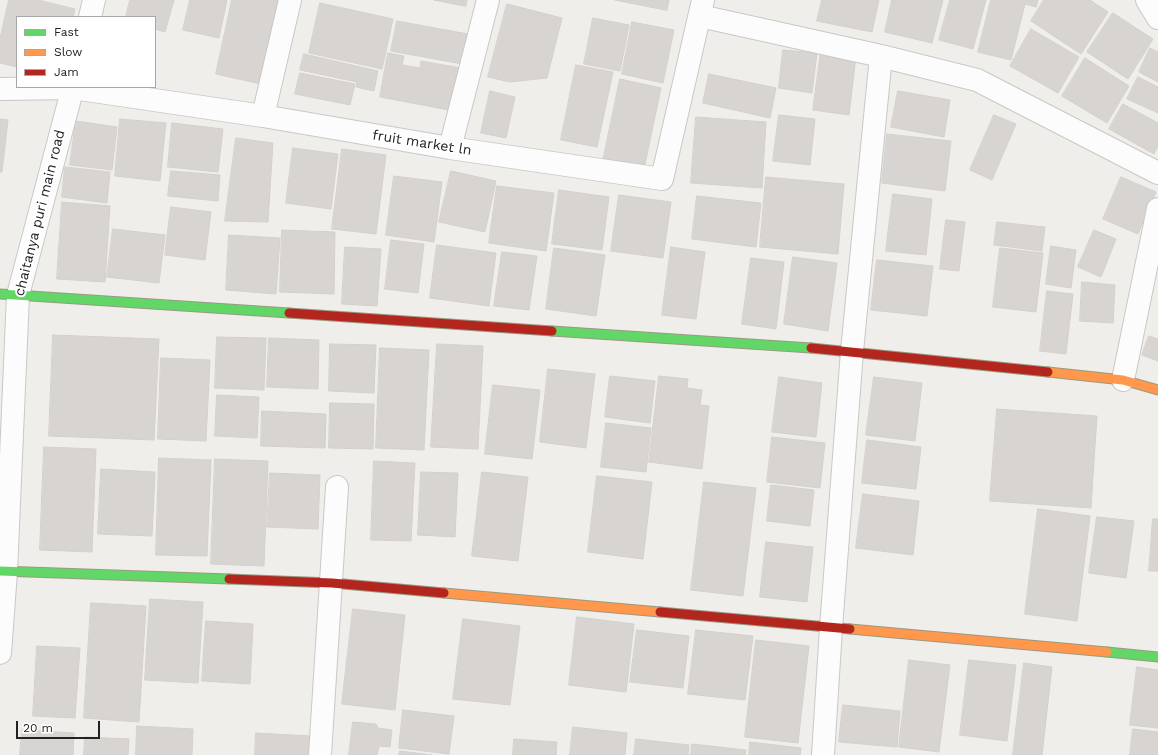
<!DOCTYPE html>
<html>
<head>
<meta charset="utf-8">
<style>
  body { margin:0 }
  #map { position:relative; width:1158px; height:755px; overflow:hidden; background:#f0eeeb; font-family:"Work Sans",sans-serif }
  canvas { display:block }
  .legend { position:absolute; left:16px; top:16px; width:140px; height:72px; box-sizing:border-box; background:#fff; border:1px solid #a7a7a7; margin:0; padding:5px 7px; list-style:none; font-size:12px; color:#222 }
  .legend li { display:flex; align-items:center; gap:8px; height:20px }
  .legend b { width:20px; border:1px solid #a7a7a7 }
  .scale { position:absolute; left:16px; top:721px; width:84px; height:18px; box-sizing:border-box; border:2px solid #222; border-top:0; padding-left:5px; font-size:12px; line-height:14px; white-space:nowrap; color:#222; -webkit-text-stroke:3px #fff; paint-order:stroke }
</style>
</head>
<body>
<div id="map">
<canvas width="1158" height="755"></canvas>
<ul class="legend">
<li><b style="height:5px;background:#63d668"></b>Fast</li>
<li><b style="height:5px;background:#ff974d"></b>Slow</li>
<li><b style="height:5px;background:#b3261e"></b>Jam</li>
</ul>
<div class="scale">20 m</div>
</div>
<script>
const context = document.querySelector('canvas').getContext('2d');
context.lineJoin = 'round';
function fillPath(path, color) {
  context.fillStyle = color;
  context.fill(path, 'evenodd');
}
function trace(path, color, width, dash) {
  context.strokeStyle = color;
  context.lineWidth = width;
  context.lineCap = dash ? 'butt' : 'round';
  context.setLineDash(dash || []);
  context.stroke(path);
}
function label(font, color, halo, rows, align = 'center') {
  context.font = font + ' "Work Sans",sans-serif';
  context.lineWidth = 4;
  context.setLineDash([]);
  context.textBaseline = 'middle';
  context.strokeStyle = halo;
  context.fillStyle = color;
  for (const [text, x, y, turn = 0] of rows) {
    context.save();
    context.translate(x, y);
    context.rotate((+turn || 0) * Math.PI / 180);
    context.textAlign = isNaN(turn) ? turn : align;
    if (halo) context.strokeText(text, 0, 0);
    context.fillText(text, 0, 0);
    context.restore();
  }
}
const building = new Path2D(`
  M9 0H38L75 9 73 17H17V67L0 63V39Z
  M130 0H174L165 32 155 29V17H126Z
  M190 0H227L219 38 183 30Z
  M232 0H279L261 84 216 74Z
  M434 0H467L466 6Z
  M615 0H669L667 10Z
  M822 0H879L872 32 817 21Z
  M892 0H943L932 43 885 32Z
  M950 0H986L973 49 939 40Z
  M991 0H1038L1036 7 1025 4 1011 60 978 52Z
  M1044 0H1090L1108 12 1081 54 1031 21Z
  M320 3 393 19 382 69 309 53Z
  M507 4 562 18 547 78 510 82 488 77Z
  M1113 13 1153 39 1128 79 1087 52Z
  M593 18 629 25 620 71 584 64Z
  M397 21 468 34 462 64 391 51Z
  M632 22 674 30 663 83 622 74Z
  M1031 29 1079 57 1058 93 1010 66Z
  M1150 48 1158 52V82L1139 72Z
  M783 50 817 53 812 93 779 88Z
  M821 51 856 56 849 115 813 110Z
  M388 53 404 56 402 65 420 68 421 61 461 68 454 111 380 97Z
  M304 54 378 71 374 91 356 87 357 82 300 70Z
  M1085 58 1129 86 1107 123 1062 96Z
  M576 65 613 72 597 147 561 140Z
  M300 73 355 84 350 105 295 94Z
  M709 74 776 88 770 118 703 103Z
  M1138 77 1158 87V113L1127 99Z
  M620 79 661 88 644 169 603 161Z
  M490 91 515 97 506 138 481 133Z
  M898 91 950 100 944 137 891 127Z
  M1123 104 1158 123V146L1154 154 1109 129Z
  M779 115 815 119 810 165 773 161Z
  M994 115 1016 124 992 180 970 170Z
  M696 117 766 122 762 188 691 183Z
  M0 119 8 120 2 172H0Z
  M120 119 166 123 160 181 115 176Z
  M76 121 117 127 112 170 70 165Z
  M172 123 223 129 218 172 168 167Z
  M887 134 951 141 945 191 882 183Z
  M236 138 273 143 268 222 225 221Z
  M293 148 338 154 331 209 286 203Z
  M342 149 386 155 376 234 332 229Z
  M65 167 110 172 107 203 62 197Z
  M171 171 220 175 218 201 168 196Z
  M451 171 496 181 485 232 439 222Z
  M394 176 442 182 434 242 386 235Z
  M766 177 844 184 838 254 760 247Z
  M1121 177 1156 192 1138 234 1103 219Z
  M497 186 554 193 546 251 489 243Z
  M559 190 609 197 602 250 552 244Z
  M893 194 932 199 926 255 886 251Z
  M619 195 671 202 663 258 611 251Z
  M697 196 761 203 756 247 692 239Z
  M62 202 110 206 105 282 57 279Z
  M171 207 211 212 205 260 165 255Z
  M946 220 965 222 959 271 940 269Z
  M997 222 1045 227 1042 251 994 245Z
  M113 229 165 235 159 283 107 277Z
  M282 230 335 232 334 294 280 292Z
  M1094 230 1116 239 1101 277 1078 267Z
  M229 235 280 238 276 294 226 290Z
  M391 240 424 244 418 293 385 289Z
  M437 245 496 253 489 306 430 298Z
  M1051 246 1076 250 1071 288 1046 284Z
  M345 247 381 249 377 306 342 304Z
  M671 247 705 252 696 319 662 315Z
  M554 248 605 255 596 316 546 309Z
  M1000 248 1043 253 1036 312 993 307Z
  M502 252 537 256 529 310 494 306Z
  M793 257 837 263 828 331 784 324Z
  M751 258 784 262 776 329 742 324Z
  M877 260 933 266 927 316 871 310Z
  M1082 282 1115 285 1113 323 1080 321Z
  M1047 291 1073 294 1066 354 1040 351Z
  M53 335 159 339 154 440 49 436Z
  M1149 336 1158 339V361L1142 355Z
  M217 337 266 338 264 390 215 388Z
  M269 338 319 340 318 389 267 387Z
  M330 344 376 345 374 393 329 391Z
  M437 344 483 346 478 449 431 447Z
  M380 348 429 350 424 450 376 448Z
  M161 358 210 360 206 441 158 439Z
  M548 369 595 374 586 448 540 442Z
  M610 376 655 381 650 423 605 417Z
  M659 376 688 379 687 388 702 390 700 405 709 406 702 469 649 462Z
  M779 377 822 383 816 437 772 432Z
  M874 377 922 383 915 441 866 435Z
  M493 385 540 390 532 459 485 454Z
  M217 395 259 397 257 438 215 436Z
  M330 403 374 404 373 449 329 448Z
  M997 409 1097 416 1091 508 990 501Z
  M262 411 326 414 325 448 261 446Z
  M606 423 651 428 646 472 601 467Z
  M772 437 825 443 820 488 767 482Z
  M867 440 921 447 916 489 862 483Z
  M44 447 96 449 92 552 40 550Z
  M159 458 211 460 207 556 156 555Z
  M215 459 268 461 264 566 211 564Z
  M374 461 415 463 411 541 371 540Z
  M101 469 155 472 152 536 98 534Z
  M421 472 458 473 455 537 418 535Z
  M482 472 528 477 518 561 472 556Z
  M270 473 320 475 318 529 267 527Z
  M597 476 652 482 643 559 588 552Z
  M704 482 756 488 743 596 691 590Z
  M771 485 814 490 810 526 767 521Z
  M863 494 919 501 913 555 856 548Z
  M1038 509 1090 516 1077 621 1025 614Z
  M1097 517 1134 521 1126 578 1089 573Z
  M1153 519H1158V571H1149Z
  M766 542 813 547 807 602 760 597Z
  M150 599 203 602 198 683 145 680Z
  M91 603 146 606 139 722 84 718Z
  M353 609 405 615 395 710 342 704Z
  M577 617 634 624 626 692 569 685Z
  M463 619 520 626 510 705 453 699Z
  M206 621 253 624 250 684 202 681Z
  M637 630 689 636 683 688 630 682Z
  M696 630 753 636 745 700 688 694Z
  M756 640 809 646 798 743 745 737Z
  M37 646 80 648 75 718 33 716Z
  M909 660 950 665 939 752 899 747Z
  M969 660 1016 665 1007 741 960 735Z
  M1024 663 1052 667 1042 755H1013Z
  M1137 667 1158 670V728L1130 725Z
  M843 705 900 711 897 747 839 742Z
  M403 710 454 716 449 754 399 748Z
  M353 722 376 724 378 728 392 730 390 747 379 746 377 755H349Z
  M137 726 193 729 192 755H136Z
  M573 727 627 733 625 755H570Z
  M1133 729 1158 732V755H1130Z
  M22 730 74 733 73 755H20Z
  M256 733 310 736 309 755H255Z
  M85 737 129 739 128 755H84Z
  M514 739 557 742 556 755H513Z
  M636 739 689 745 688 755H634Z
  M750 742 801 748 800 755H749Z
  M692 744 746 750 745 755H691Z
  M400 751 432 755H399Z`);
const street = new Path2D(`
  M1147 0 1158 18
  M700 16 881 56 977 80 1158 173
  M90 17 94 0
  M0 89 73 88 263 116 450 148 662 179 703 0
  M263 116 290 0
  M450 148 488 0
  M1123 380 1158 209
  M0 653 6 572 18 295 73 87
  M320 755 337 487
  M823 755 831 628 852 351 881 56`);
const fast = new Path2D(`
  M0 294 289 313
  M552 331 811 348
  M0 571 229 579
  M1107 652 1158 657`);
const slow = new Path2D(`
  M1048 372 1123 380 1158 390
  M444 593 660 612
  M850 629 1107 652`);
const jam = new Path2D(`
  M289 313 552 331
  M811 348 1048 372
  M229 579 332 583 444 593
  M660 612 850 629`);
const streetNames = [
  ["fruit market ln",422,143,9],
  ["chaitanya puri main road",40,213,-76]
];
fillPath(building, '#d7d4d2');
trace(building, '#d3d0cc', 1);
trace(street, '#c9c8c7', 24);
trace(fast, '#999a82', 11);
trace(slow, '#999a82', 11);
trace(jam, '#999a82', 11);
trace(street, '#fdfcfc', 22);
trace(fast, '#63d668', 9);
trace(slow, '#ff974d', 9);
trace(jam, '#b3261e', 9);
label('14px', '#222', '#fff', streetNames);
</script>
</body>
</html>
